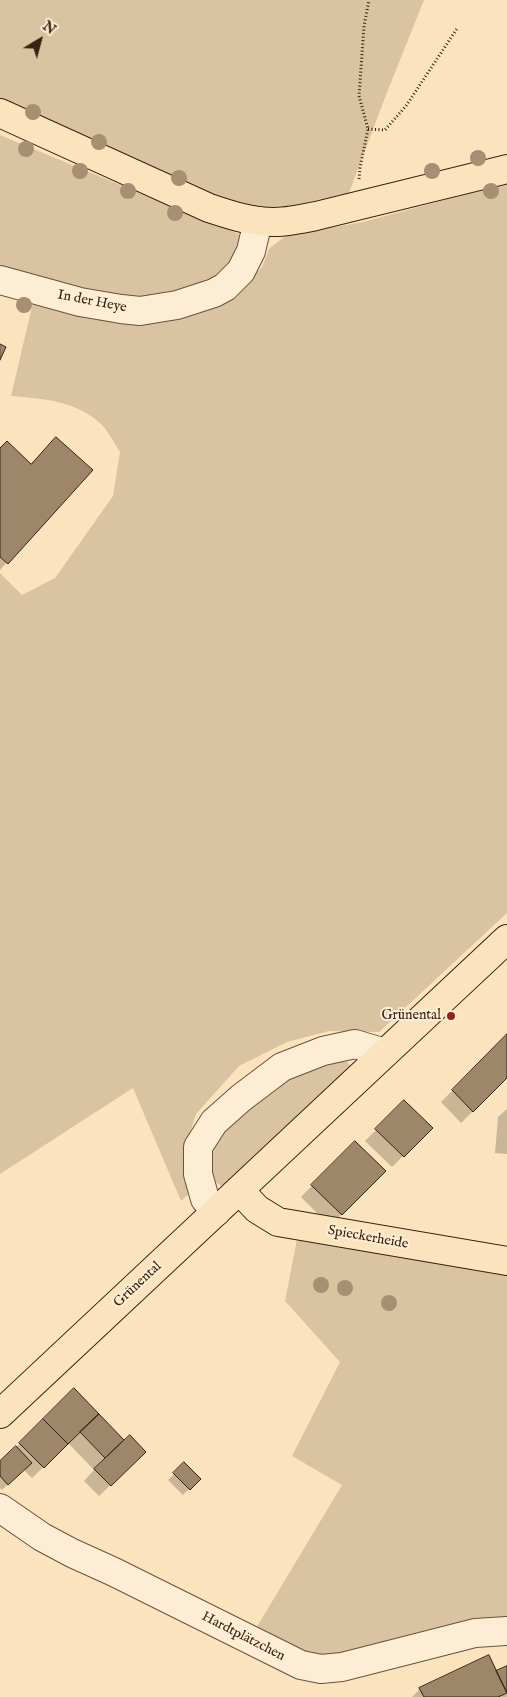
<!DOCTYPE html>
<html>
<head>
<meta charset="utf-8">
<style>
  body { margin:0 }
  #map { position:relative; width:507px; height:1697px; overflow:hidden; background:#fbe4bd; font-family:"IM FELL English",serif }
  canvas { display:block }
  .north { position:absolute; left:15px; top:15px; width:50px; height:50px; -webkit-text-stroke:4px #fcedd4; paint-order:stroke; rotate:37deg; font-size:14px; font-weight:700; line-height:20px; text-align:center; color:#372111 }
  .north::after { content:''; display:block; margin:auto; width:18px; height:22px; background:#372111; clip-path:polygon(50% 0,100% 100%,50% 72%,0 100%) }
</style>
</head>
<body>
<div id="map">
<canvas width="507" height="1697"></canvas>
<div class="north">N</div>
</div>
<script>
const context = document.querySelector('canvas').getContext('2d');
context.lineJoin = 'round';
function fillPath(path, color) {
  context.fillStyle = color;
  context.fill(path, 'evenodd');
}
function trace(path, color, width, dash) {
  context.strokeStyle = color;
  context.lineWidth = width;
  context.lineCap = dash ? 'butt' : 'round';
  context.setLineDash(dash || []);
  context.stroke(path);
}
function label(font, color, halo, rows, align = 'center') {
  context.font = font + ' "IM FELL English",serif';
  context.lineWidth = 4;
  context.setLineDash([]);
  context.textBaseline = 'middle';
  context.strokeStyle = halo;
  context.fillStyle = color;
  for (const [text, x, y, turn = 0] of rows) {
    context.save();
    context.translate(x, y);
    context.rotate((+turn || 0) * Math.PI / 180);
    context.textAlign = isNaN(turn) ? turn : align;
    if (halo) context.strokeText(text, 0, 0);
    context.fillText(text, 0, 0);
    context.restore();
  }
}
const green = new Path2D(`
  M0 0H424L386 95 349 193 290 206 250 208 136 165 0 103Z
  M0 135 241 235 244 249 218 284 164 300 84 291 0 269Z
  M507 183V913L379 1032 329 1031 287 1042 239 1066 196 1114 184 1152 189 1194 181 1201 133 1088 0 1174V573L22 595 55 578 113 496 120 452C114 443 108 430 100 423 74 400 43 399 11 396L35 294 83 306 244 285 262 267 269 249 285 236 363 222Z
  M343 1058 351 1066 222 1186 212 1180 206 1146 282 1078Z
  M297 1239 405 1256 507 1275V1622L333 1658 303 1654 252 1635 342 1485 292 1456 340 1362 285 1301Z`);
const shadow = new Path2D(`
  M0 450 31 465 91 471 0 570Z
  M507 1036V1077L461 1123 441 1102Z
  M404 1102 431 1128 392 1167 365 1141Z
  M507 1109V1154L495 1153 498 1117Z
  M355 1142 384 1171 330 1226 301 1197Z
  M74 1390 124 1442 133 1464 99 1496 84 1481 94 1470 68 1443 32 1478 23 1469 2 1490 0 1488V1463Z
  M184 1464 199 1479 183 1495 168 1480Z
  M507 1667V1697H412L420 1689 496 1672Z`);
const building = new Path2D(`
  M0 344 6 347 0 360Z
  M56 437 93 470 8 564 0 557V448L7 441 31 464Z
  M507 1034V1078L473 1112 452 1090Z
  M404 1100 433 1128 404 1157 375 1129Z
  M355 1141 386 1171 342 1215 311 1185Z
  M74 1388 99 1414 68 1444 43 1419Z
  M99 1414 124 1440 105 1458 80 1432Z
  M43 1419 68 1444 44 1468 19 1443Z
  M130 1435 146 1452 111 1486 94 1469Z
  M16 1446 32 1463 8 1485 0 1476V1461Z
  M184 1462 201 1479 190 1490 173 1473Z
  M489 1655 507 1693 498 1697H424L419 1688Z
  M507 1666V1693L496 1671Z`);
const path = new Path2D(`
  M368 129 385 130 406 106 458 27
  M359 179 360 168 368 129 359 96 364 26 369 0`);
const minor = new Path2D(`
  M0 280 80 302 121 309 140 311 177 305 214 293 225 287 241 271 251 251 258 221
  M216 1212 205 1199 198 1174V1147L214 1122 241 1098 282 1067 323 1051 355 1044 385 1053
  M0 1508 42 1537 72 1553 114 1572 301 1665 321 1669 342 1667 475 1633 507 1631`);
const major = new Path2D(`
  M0 113 209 208C230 215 251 222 274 222 288 222 302 219 316 216L507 169
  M239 1190 257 1209 278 1222 507 1261
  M0 1414 507 939`);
const trees = [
  [33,112],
  [99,142],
  [26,149],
  [478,158],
  [80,171],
  [432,171],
  [179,178],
  [128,191],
  [491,191],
  [175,213],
  [24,305],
  [321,1285],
  [345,1288],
  [389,1303]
];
const markers = [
  [451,1016,5,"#8f2418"]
];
const streetNames = [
  ["In der Heye",92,302,11],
  ["Spieckerheide",368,1238,10],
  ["Grünental",138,1285,-43],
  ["Hardtplätzchen",243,1637,27]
];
const poiNames = [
  ["Grünental",441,1016]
];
fillPath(green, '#dac3a0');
fillPath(shadow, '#0003');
fillPath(building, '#9d866a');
trace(building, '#372111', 1);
trace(minor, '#68523c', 30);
trace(major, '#372111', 30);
trace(path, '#372111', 3, [1, 2.5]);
trace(minor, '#fcedd4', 28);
trace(major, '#fbe4bd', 28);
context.fillStyle = '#a68f72';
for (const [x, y] of trees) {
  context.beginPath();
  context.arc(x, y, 8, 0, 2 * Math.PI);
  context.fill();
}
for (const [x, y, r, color] of markers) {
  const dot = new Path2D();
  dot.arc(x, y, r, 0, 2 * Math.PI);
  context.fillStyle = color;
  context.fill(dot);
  trace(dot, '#fcedd4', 2);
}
label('14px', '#372111', '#fcedd4', streetNames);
label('14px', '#372111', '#fcedd4', poiNames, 'right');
</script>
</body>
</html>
